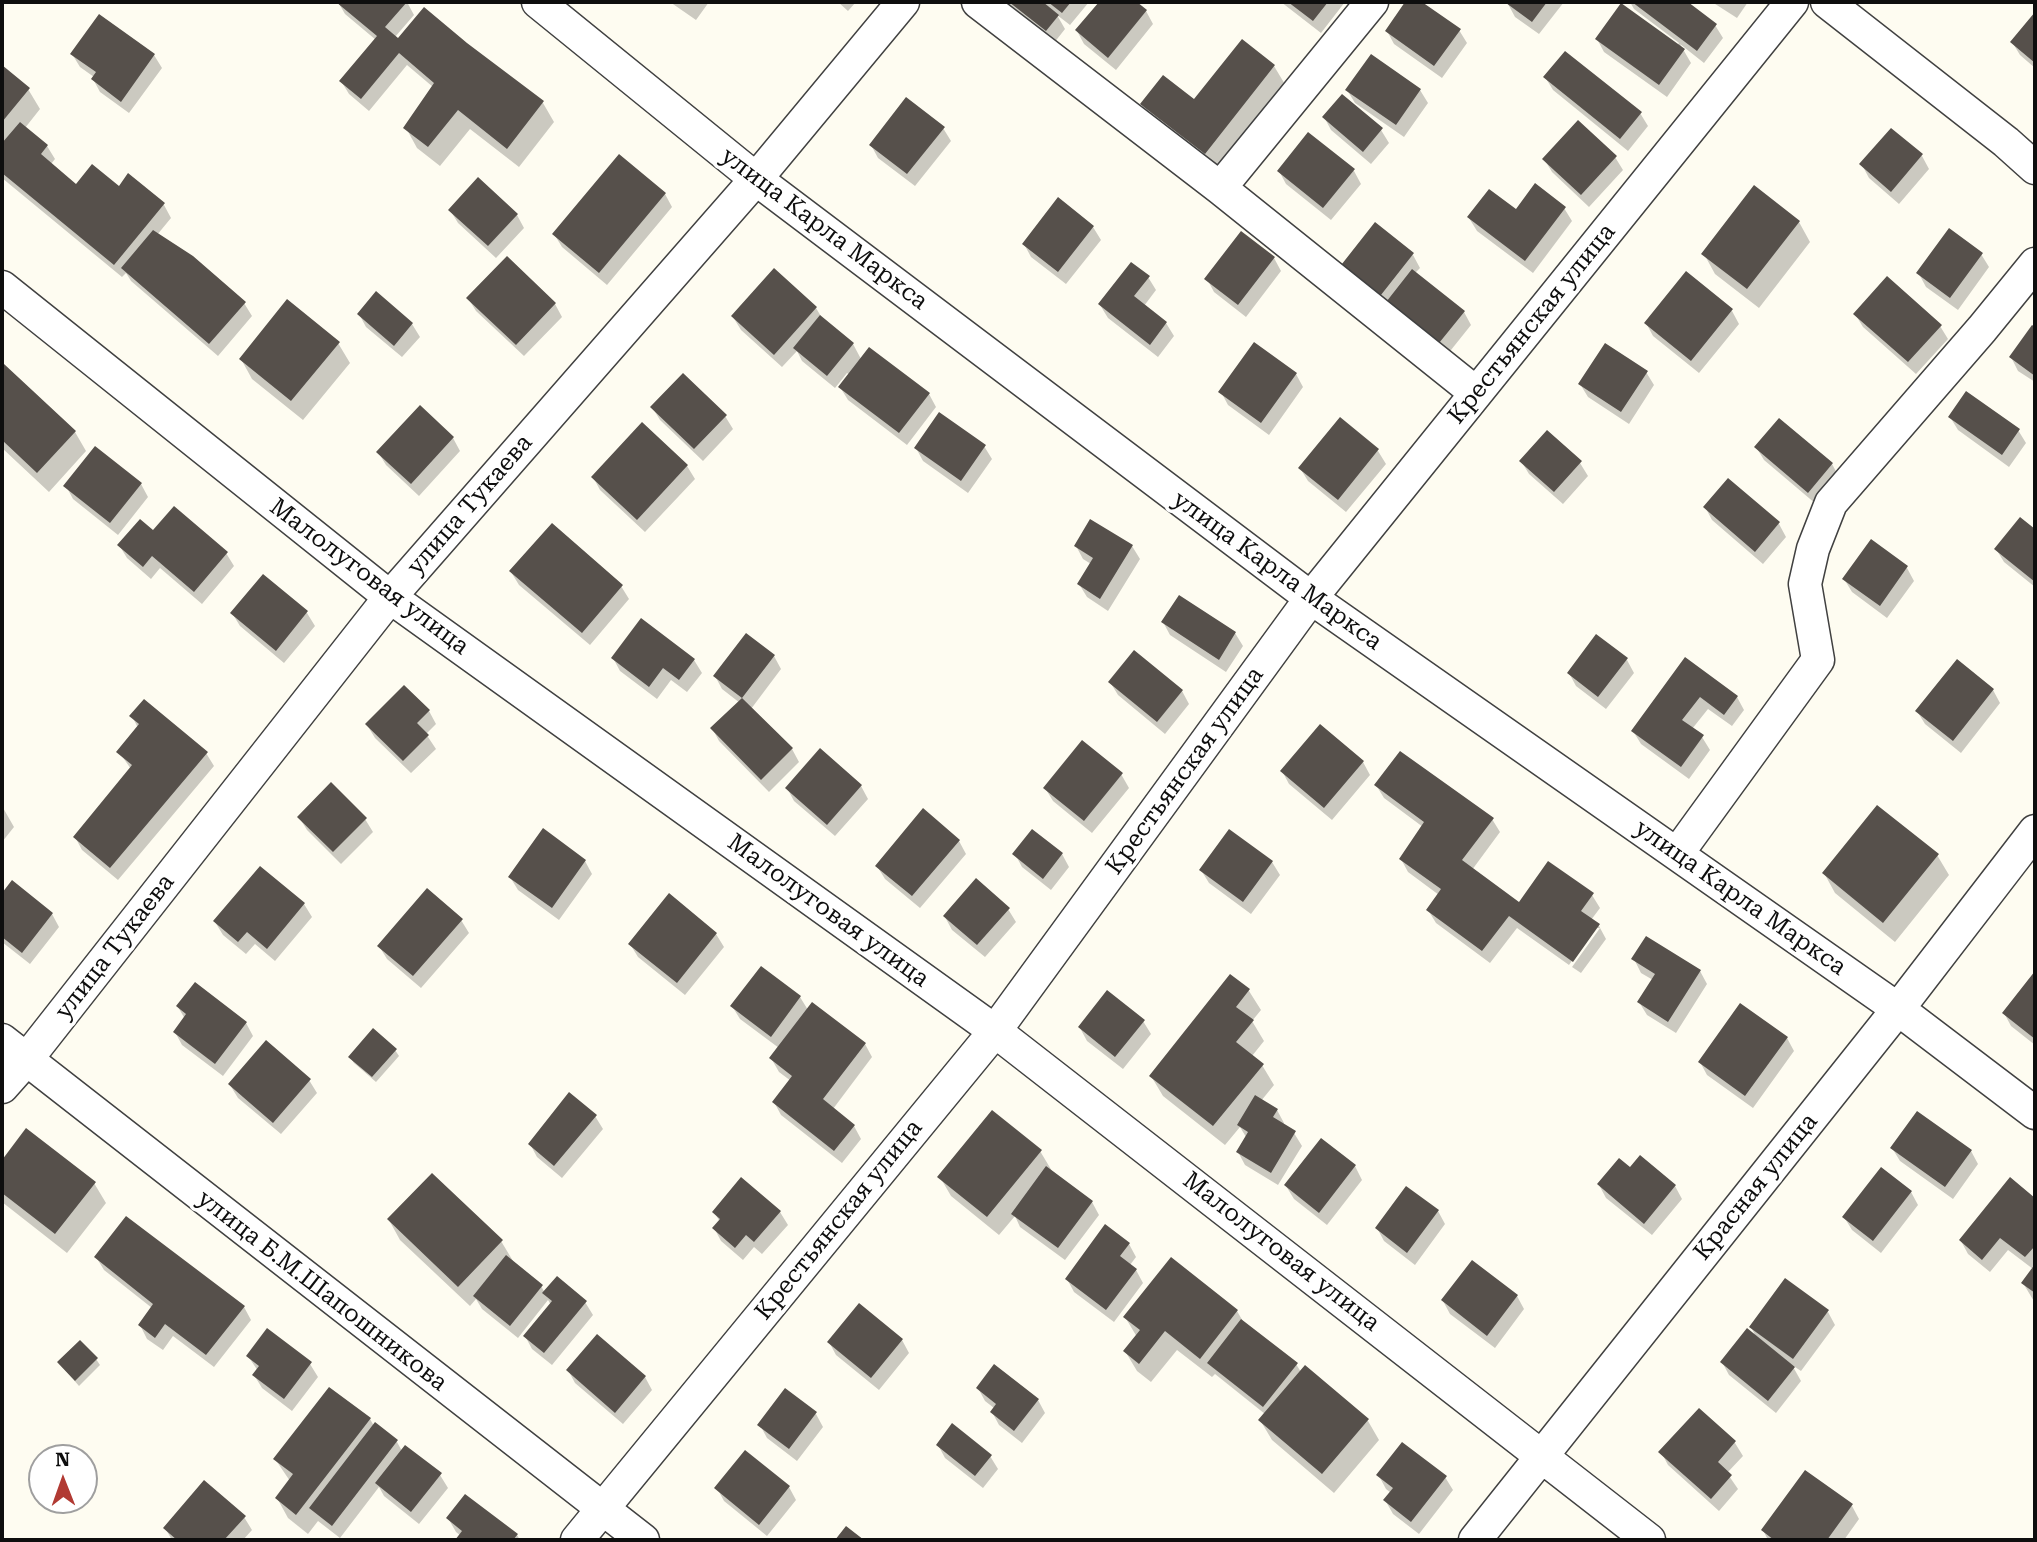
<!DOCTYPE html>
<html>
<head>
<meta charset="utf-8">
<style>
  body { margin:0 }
  #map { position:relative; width:2037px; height:1542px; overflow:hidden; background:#fefcf1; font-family:"Roboto Serif",serif }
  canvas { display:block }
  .frame { position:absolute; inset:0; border:4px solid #0e0e0e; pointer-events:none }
  .north { position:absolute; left:28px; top:1444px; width:70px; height:70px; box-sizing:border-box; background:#fff; border:2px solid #9f9f9f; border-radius:50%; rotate:359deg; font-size:19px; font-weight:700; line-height:28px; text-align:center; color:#0e0e0e }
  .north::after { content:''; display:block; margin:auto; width:24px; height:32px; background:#b13a33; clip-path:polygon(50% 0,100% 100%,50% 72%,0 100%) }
</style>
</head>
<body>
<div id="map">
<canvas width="2037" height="1542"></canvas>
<div class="frame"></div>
<div class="north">N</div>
</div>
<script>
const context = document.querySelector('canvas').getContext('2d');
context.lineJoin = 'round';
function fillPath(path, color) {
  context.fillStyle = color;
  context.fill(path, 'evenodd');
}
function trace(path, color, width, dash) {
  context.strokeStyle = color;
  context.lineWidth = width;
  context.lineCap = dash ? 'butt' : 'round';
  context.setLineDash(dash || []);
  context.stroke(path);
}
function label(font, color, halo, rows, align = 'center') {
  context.font = font + ' "Roboto Serif",serif';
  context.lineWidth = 7;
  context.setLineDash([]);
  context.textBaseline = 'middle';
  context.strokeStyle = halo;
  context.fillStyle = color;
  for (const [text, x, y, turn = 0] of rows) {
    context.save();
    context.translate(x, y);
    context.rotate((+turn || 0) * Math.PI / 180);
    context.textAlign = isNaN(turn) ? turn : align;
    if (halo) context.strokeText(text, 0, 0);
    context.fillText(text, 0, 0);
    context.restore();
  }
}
const shadow = new Path2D(`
  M338 2H407L414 15 395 37 398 40 466 45 543 103 554 122 519 167 470 129 440 166 417 148 406 128 433 87 407 65 369 111 349 94 341 81 376 40 345 14Z
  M670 2H709L696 20Z
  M838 2H856L848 11Z
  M1006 2H1089L1070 25 1057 15 1065 29 1054 43 1009 7Z
  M1101 2H1135L1146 11 1153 24 1116 70 1084 44 1077 31Z
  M1281 2H1345L1321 33Z
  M1408 2H1419L1459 30 1467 43 1442 78 1394 44 1387 31Z
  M1509 2H1564L1539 34 1515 17 1508 4Z
  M1630 2H1685L1715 25 1723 38 1704 63 1680 44 1691 63 1667 97 1604 52 1597 39 1677 46 1679 43 1634 9Z
  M1712 2H1748L1737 18Z
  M2035 15V68L2020 55 2012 42Z
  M100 16 154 55 162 68 129 113 100 92 93 79 94 77 80 67 72 54Z
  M1274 66 1286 86 1217 173 1154 124 1142 104 1195 102Z
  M2 67 28 89 40 109 25 128 47 146 55 159 51 164 76 186 120 189 164 205 171 218 157 235 244 303 252 316 218 356 131 281 126 273 122 277 2 178Z
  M1545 77 1640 113 1648 126 1628 151 1553 90Z
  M1347 90H1420L1428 103 1404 137 1355 103Z
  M1324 117 1381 130 1389 143 1371 164 1331 130Z
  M943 128 951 141 915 186 878 158 871 145Z
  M1922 156 1929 169 1899 204 1869 178 1862 165Z
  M1615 157 1623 170 1589 207 1552 172 1544 159Z
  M1279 171H1354L1361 184 1331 220 1286 184Z
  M665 194 672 207 607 285 562 247 554 234Z
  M1564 208 1572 221 1533 273 1477 231 1469 218Z
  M450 210 517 215 524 228 496 258 458 223Z
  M1799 222 1810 242 1759 308 1715 274 1704 254Z
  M1093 227 1101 240 1066 284 1031 257 1024 244Z
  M1981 254 1989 267 1958 310 1926 287 1919 274Z
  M1413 255 1420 268 1415 273 1464 312 1471 325 1443 360 1348 282Z
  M1274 258 1281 271 1246 317 1214 292 1207 279Z
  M1148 277 1156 290 1144 306 1166 323 1174 336 1158 357 1108 318 1100 305Z
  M376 294 412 324 420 337 402 357 366 327 359 314Z
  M468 298 555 304 562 317 524 356 476 311Z
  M816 308 822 318 853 344 861 359 929 394 936 407 907 445 848 400 840 387 850 375 847 373 835 388 802 361 797 351 782 367 741 330 733 317Z
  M1732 311 1739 324 1699 373 1653 336 1646 323Z
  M1855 314 1940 326 1948 339 1916 374 1863 327Z
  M2032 327 2035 329V382L2018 371 2011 357Z
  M338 343 350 363 303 420 252 379 241 359Z
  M4 366 75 432 86 451 49 492 2 448V368Z
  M1646 372 1654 385 1629 424 1588 397 1580 384Z
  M1296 374 1303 387 1269 435 1228 405 1221 392Z
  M652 407 725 416 733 429 703 461 660 420Z
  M1950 417 2018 430 2026 443 2009 467 1958 430Z
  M1341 419 1378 451 1386 464 1346 512 1308 481 1300 468Z
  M453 438 460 451 419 496 386 465 378 452Z
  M984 446 992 459 968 493 923 461 916 448Z
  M1756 447 1832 464 1839 477 1816 504 1764 460Z
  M1521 461 1580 463 1588 476 1563 504 1529 474Z
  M687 466 695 479 645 532 600 490 593 477Z
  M1728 480 1779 524 1786 537 1763 564 1712 520 1705 507Z
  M141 484 148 497 118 535 73 499 66 486Z
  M2021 519 2035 531V587L2004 562 1996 549Z
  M153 533 226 553 234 566 202 604 160 568 151 579 127 558 119 545Z
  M1076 546H1132L1140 559 1108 611 1087 597 1079 584 1091 564 1083 559Z
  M1907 568 1914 581 1887 618 1852 592 1844 579Z
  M511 572 621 586 629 599 590 645 519 585Z
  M263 576 307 613 315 626 284 663 240 626 232 613Z
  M1163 622 1235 633 1243 646 1226 672 1170 635Z
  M774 656 781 669 751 709 792 749 799 762 769 792 719 741 712 728 740 703 722 689 715 676Z
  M613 658 694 660 702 673 687 692 671 680 657 699 620 671Z
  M1627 660 1634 673 1606 709 1576 686 1569 673Z
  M1686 660 1737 697 1744 710 1732 726 1708 709 1692 729 1702 737 1710 750 1689 779 1641 744 1633 731Z
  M1110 682 1182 691 1189 704 1165 734 1118 695Z
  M1993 690 2000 703 1961 753 1925 724 1917 711Z
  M429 711 436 724 426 734 436 749 411 773 375 738 367 725Z
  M132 716 206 753 214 766 118 880 82 850 75 837 131 769 119 752 138 728Z
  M1320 726 1363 762 1370 775 1332 820 1289 784 1282 771Z
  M1121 774 1129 788 1092 833 1053 801 1045 788Z
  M1376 785 1492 819 1500 832 1472 870 1519 904 1592 895 1600 908 1591 920 1599 926 1606 939 1581 973 1572 967 1600 928H1595L1569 965 1517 928 1490 963 1436 923 1428 910 1439 895 1408 872 1401 859 1423 827 1384 798Z
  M861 786 868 799 835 836 794 801 787 788Z
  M2 806 14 827 2 842Z
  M299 817 365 819 373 832 341 864 307 830Z
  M959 841 966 854 920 908 885 879 877 866Z
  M1015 854H1062L1069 867 1051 890 1022 867Z
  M1937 855 1949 875 1895 942 1835 893 1824 873Z
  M585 861 592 874 559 920 518 890 510 877Z
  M1272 862 1280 875 1251 914 1209 883 1201 870Z
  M13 882 52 914 59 927 30 964 2 942V896Z
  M304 904 312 917 275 961 255 944 246 954 223 935 215 922Z
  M1008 909 1016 922 985 957 952 930 945 917Z
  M461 920 469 933 421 988 387 959 379 946Z
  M716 934 724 947 685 995 638 957 630 944Z
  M1634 959 1700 971 1707 984 1676 1033 1647 1015 1639 1002 1653 980 1641 973Z
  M761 968 800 997 808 1010 865 1044 872 1057 833 1109 854 1126 861 1139 842 1163 781 1115 774 1102 791 1081 779 1072 771 1058 779 1048 740 1019 732 1006Z
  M2034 975H2035V1045L2011 1026 2004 1013Z
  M1231 976 1249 991 1261 1010 1252 1021 1264 1041 1252 1056 1262 1065 1274 1085 1261 1101 1277 1110 1284 1123 1283 1126 1294 1133 1302 1146 1278 1185 1245 1165 1238 1152 1246 1137 1240 1127 1225 1145 1163 1096 1151 1076Z
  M178 1007 246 1023 253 1036 223 1076 182 1045 175 1032 185 1019Z
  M1143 1021 1151 1034 1123 1069 1087 1041 1080 1028Z
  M1787 1038 1794 1051 1753 1108 1707 1075 1700 1062Z
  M395 1050 399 1056 376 1082 354 1063 350 1057Z
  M309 1080 317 1093 281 1134 238 1098 230 1085Z
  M595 1116 603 1129 562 1178 537 1157 530 1144Z
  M27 1130 94 1183 106 1203 67 1253 2 1202V1162Z
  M1322 1141 1355 1166 1362 1180 1327 1225 1294 1199 1286 1186Z
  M1892 1148 1971 1151 1978 1164 1953 1199 1900 1161Z
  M1040 1151 1052 1171 1092 1202 1099 1215 1065 1260 1020 1227 1015 1216 999 1235 951 1196 940 1177Z
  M1630 1170 1675 1186 1682 1199 1652 1235 1606 1198 1599 1185Z
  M2011 1180 2035 1200V1303L2023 1283 2033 1269 2008 1250 1990 1272 1968 1254 1961 1241Z
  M1911 1192 1918 1205 1881 1253 1852 1230 1844 1217Z
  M1438 1211 1445 1224 1415 1265 1384 1241 1377 1228Z
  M714 1212H780L788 1225 762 1254 754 1247 743 1260 721 1241 714 1228 720 1222Z
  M389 1220 501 1241 513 1261 512 1262 541 1286 545 1293 585 1302 593 1315 552 1365 532 1349 525 1336 551 1305 548 1300 518 1338 482 1309 476 1299 470 1306 400 1240Z
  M1129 1244 1136 1257 1130 1265 1136 1270 1143 1283 1114 1322 1074 1292 1067 1279Z
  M96 1257 244 1307 251 1320 214 1367 173 1336 163 1350 147 1339 140 1325 152 1308 104 1270Z
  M1171 1259 1237 1311 1244 1323 1296 1364 1301 1372 1368 1421 1379 1440 1334 1493 1272 1440 1260 1420 1265 1414 1215 1374 1212 1377 1177 1350 1151 1382 1137 1371 1125 1351 1137 1337 1125 1317Z
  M1517 1296 1524 1309 1495 1348 1450 1314 1443 1301Z
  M1828 1312 1835 1325 1801 1371 1792 1365 1801 1381 1776 1413 1729 1375 1722 1362 1757 1339 1751 1327Z
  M902 1340 909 1353 879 1390 836 1355 829 1342Z
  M248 1356 310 1364 318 1377 292 1411 262 1388 254 1375 258 1371Z
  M96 1359 100 1365 79 1386 59 1363Z
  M568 1370 645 1377 652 1390 623 1424 575 1383Z
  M978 1388 1038 1400 1045 1413 1022 1443 999 1425 992 1412 994 1408 985 1401Z
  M1699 1410 1735 1443 1743 1456 1727 1473 1738 1489 1719 1511 1668 1465 1661 1452Z
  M816 1414 823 1427 797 1461 767 1438 760 1425Z
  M370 1419 374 1426 375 1425 397 1442 402 1451 440 1475 448 1488 419 1524 384 1496 379 1487 340 1538 318 1521 308 1534 288 1518 277 1498 290 1481 275 1459Z
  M938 1445 990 1456 998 1469 983 1488 945 1458Z
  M1379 1476 1445 1477 1453 1490 1419 1534 1393 1514 1385 1500 1391 1493 1386 1489Z
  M789 1487 796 1500 767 1536 724 1501 717 1488Z
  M466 1496 517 1535 520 1540H457L461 1536 456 1532 448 1518Z
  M1852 1506 1859 1519 1844 1540H1768L1763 1530Z
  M244 1517 252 1530 243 1540H172L165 1528Z`);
const building = new Path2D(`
  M336 2H407L385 27 398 38 424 7 467 43 544 101 507 149 458 110 428 147 403 128 434 83 399 53 361 99 339 81 377 36Z
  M1009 2H1043L1059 15 1046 31Z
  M1048 2H1071L1062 13Z
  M1099 2H1137L1147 10 1108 58 1075 30Z
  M1288 2H1328L1313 21Z
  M1405 2H1422L1461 29 1434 66 1385 31Z
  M1507 2H1547L1532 22 1506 3Z
  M1632 2H1688L1717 24 1697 51Z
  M1621 3 1685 49 1659 85 1595 39Z
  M2035 12V63L2010 42Z
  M99 14 155 54 121 102 91 79 96 72 70 54Z
  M1242 39 1275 65 1205 154 1140 104 1163 75 1194 99Z
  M1565 51 1642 112 1620 139 1543 77Z
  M1371 54 1421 89 1396 125 1345 90Z
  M2 65 30 88 2 122Z
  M1342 94 1383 128 1363 152 1322 117Z
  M906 97 945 127 907 174 869 145Z
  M1578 120 1617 156 1581 195 1542 159Z
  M20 122 48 145 41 154 76 184 92 164 119 186 128 173 165 203 114 265 2 173V143Z
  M1891 128 1923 154 1891 192 1859 164Z
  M1308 132 1355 169 1323 208 1277 171Z
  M619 154 666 193 599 273 552 234Z
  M478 177 518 214 488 246 448 210Z
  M1535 183 1566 207 1525 261 1467 217 1489 189 1516 209Z
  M1754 185 1800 221 1747 289 1701 254Z
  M1058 197 1094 226 1058 272 1022 244Z
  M1375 222 1414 253 1377 300 1338 269Z
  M1949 228 1983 253 1950 298 1916 273Z
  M153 230 193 256 246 302 209 344 121 268Z
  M1241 231 1275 257 1238 305 1204 279Z
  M507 256 556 303 516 345 466 298Z
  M1131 262 1150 276 1134 296 1167 322 1150 345 1098 304Z
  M774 268 817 307 774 355 731 316Z
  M1412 269 1465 311 1435 348 1383 306Z
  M1686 271 1733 309 1691 361 1644 323Z
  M1887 276 1942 325 1908 362 1853 314Z
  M376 291 413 323 394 346 357 314Z
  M287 299 340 342 291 401 239 359Z
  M820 315 854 343 827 376 793 348Z
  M2032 325 2035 327V376L2009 357Z
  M1254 342 1297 373 1261 423 1218 392Z
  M1605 343 1648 371 1621 412 1578 384Z
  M869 347 930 393 899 433 838 387Z
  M4 364 76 431 37 473 2 440V366Z
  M683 373 727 415 694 449 650 407Z
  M1966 391 2020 429 2002 455 1948 417Z
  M420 405 454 437 411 484 376 452Z
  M939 412 986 445 961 481 914 448Z
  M1340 417 1379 449 1338 500 1298 468Z
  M1779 418 1833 463 1808 493 1754 447Z
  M642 422 688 465 637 520 591 477Z
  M1547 430 1582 461 1554 492 1519 461Z
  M95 446 142 483 110 523 63 486Z
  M1728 478 1780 522 1755 552 1703 507Z
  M174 506 228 552 194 592 152 556 143 567 117 545 140 519 153 530Z
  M2020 517 2035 529V582L1994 549Z
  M1090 519 1133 545 1100 599 1077 584 1093 558 1074 546Z
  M552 523 623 585 582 633 509 571Z
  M1871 539 1908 566 1880 606 1842 579Z
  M263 574 308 611 276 651 230 613Z
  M1179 595 1236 632 1219 660 1161 622Z
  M641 618 695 659 679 680 663 668 649 687 611 658Z
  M746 633 775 655 742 698 713 676Z
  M1596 634 1628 658 1598 697 1567 673Z
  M1134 650 1183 690 1157 722 1108 682Z
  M1685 657 1738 696 1724 715 1700 697 1682 720 1704 735 1681 767 1631 731Z
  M1957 659 1994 689 1953 741 1915 711Z
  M404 685 430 710 417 723 429 735 403 761 365 724Z
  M742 698 793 748 761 780 710 728Z
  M144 699 208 752 110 868 73 837 132 765 116 752 139 724 129 716Z
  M1320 724 1364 761 1324 808 1280 771Z
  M1082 740 1123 773 1084 821 1043 788Z
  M820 748 862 785 827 825 785 788Z
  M1400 751 1494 818 1462 860 1519 902 1548 861 1594 893 1581 911 1600 924 1573 962 1509 916 1482 951 1426 910 1441 889 1399 859 1424 822 1374 785Z
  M331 782 367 818 333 852 297 817Z
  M1877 805 1939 854 1883 923 1822 873Z
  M923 808 960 840 912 896 875 866Z
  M543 828 586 860 552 908 508 877Z
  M1032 829 1063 853 1043 879 1012 854Z
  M1229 829 1273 861 1243 902 1199 870Z
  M260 866 305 903 267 949 247 932 238 942 213 921Z
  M976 878 1010 908 977 945 943 916Z
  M12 880 53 913 22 953 2 937V893Z
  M427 888 463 919 413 976 377 946Z
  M669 893 717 933 677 983 628 944Z
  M1646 936 1701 970 1668 1022 1637 1002 1655 974 1631 959Z
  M761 966 801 996 771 1037 730 1006Z
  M2035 971V1039L2002 1013Z
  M1230 974 1250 989 1236 1007 1254 1020 1236 1042 1264 1064 1213 1126 1149 1076Z
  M195 982 247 1022 215 1064 173 1032 186 1014 176 1006Z
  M1107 990 1145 1020 1115 1057 1078 1027Z
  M812 1002 866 1043 823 1099 855 1125 834 1151 772 1102 792 1076 769 1058Z
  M1740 1003 1788 1037 1745 1096 1698 1062Z
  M373 1028 397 1049 372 1077 348 1057Z
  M266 1040 311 1079 273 1123 228 1084Z
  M569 1092 597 1115 554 1166 528 1144Z
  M1255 1095 1278 1109 1273 1117 1296 1131 1271 1173 1236 1152 1248 1132 1237 1125Z
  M992 1110 1042 1150 987 1217 937 1177Z
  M1917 1111 1972 1150 1945 1187 1890 1148Z
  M26 1128 96 1182 55 1234 2 1193V1160Z
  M1321 1138 1356 1165 1319 1213 1284 1185Z
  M1640 1155 1676 1185 1644 1224 1597 1184 1619 1158 1630 1167Z
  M1046 1166 1093 1201 1058 1248 1011 1214Z
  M1881 1167 1912 1191 1873 1241 1842 1217Z
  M432 1173 503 1240 458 1287 387 1219Z
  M741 1177 781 1211 754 1242 746 1235 735 1248 712 1228 720 1219 712 1212Z
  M2010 1177 2035 1198V1246L2025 1257 2000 1238 1982 1260 1959 1240Z
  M1406 1186 1439 1210 1407 1253 1375 1228Z
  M126 1216 245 1306 206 1355 165 1324 155 1338 138 1325 153 1304 94 1257Z
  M1105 1224 1130 1243 1120 1256 1137 1269 1106 1310 1065 1279Z
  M506 1255 543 1285 510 1326 473 1296Z
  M1171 1257 1238 1310 1200 1359 1165 1331 1139 1364 1123 1351 1140 1330 1123 1317Z
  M1472 1260 1518 1295 1487 1336 1441 1300Z
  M2035 1264V1293L2021 1283Z
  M557 1276 587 1301 544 1353 523 1336 552 1301 542 1293Z
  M1785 1278 1829 1310 1793 1359 1749 1327Z
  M859 1303 903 1339 871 1378 827 1342Z
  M1241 1319 1298 1363 1263 1407 1207 1363Z
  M267 1328 312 1362 284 1399 252 1375 259 1366 246 1356Z
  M1747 1328 1795 1367 1768 1401 1720 1362Z
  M597 1334 646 1376 615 1413 566 1370Z
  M80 1340 98 1358 75 1381 57 1362Z
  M994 1364 1039 1399 1014 1431 990 1412 996 1404 976 1388Z
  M1305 1365 1369 1419 1322 1474 1258 1420Z
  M329 1387 371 1418 296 1515 275 1498 293 1474 273 1459Z
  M785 1388 817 1412 789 1449 757 1425Z
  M1699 1408 1736 1441 1718 1462 1732 1475 1711 1499 1658 1452Z
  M375 1422 398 1440 332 1526 309 1508Z
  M952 1423 992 1455 975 1476 936 1445Z
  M1402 1442 1447 1476 1411 1522 1383 1500 1393 1488 1376 1475Z
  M405 1445 442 1473 411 1512 375 1483Z
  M745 1450 790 1486 759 1525 714 1488Z
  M1805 1470 1853 1504 1827 1540H1774L1761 1530Z
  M204 1480 246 1516 224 1540H177L163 1528Z
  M465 1494 518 1534 513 1540H455L462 1531 446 1518Z
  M846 1526 864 1540H835Z`);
const minor = new Path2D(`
  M538 2 756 179 1311 598 1898 1009 2035 1113
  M978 2 1220 188 1476 393
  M1827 2 2006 142 2035 168
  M1220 188 1372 2
  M2 287 390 597 995 1031 1649 1540
  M1677 854 1818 660 1805 584 1813 549 1831 503 1982 329 2035 264
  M2 1040 643 1540
  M2 1087 26 1060 390 597 756 179 903 2
  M577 1540 995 1031 1311 598 1792 2
  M1475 1540 1898 1009 2035 831`);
const streetNames = [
  ["улица Карла Маркса",824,229,37],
  ["Крестьянская улица",1532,324,-51],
  ["улица Тукаева",470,505,-49],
  ["улица Карла Маркса",1277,571,36],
  ["Малолуговая улица",369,577,37],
  ["Крестьянская улица",1185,771,-54],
  ["улица Карла Маркса",1740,898,35],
  ["Малолуговая улица",828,911,36],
  ["улица Тукаева",115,947,-52],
  ["Красная улица",1756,1187,-51],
  ["Крестьянская улица",839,1220,-51],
  ["Малолуговая улица",1281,1252,38],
  ["улица Б.М.Шапошникова",322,1291,38]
];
fillPath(shadow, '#0003');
fillPath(building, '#56504b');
trace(minor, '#414141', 35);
trace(minor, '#fff', 32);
label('24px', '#0e0e0e', '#fff', streetNames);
</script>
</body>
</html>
